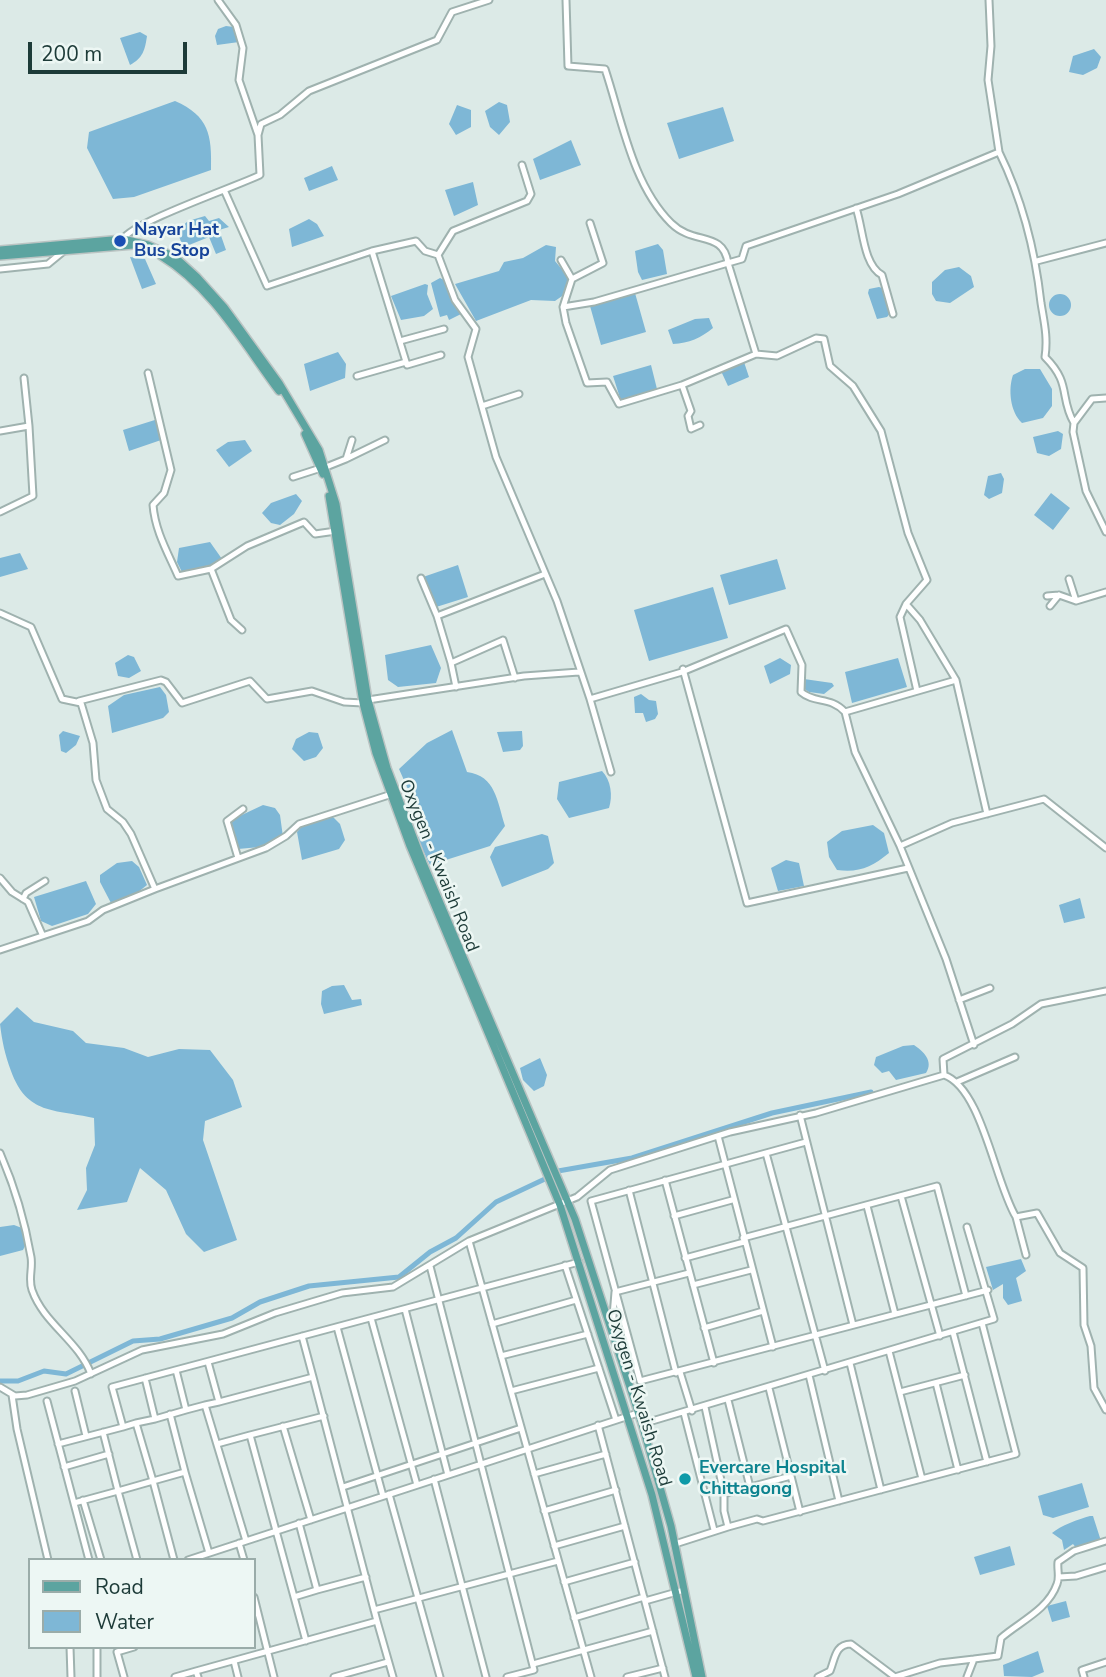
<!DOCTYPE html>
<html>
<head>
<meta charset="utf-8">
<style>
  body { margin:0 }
  #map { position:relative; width:1106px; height:1677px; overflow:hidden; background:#dceae7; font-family:"Nunito Sans",sans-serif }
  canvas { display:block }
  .legend { position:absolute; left:28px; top:1558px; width:228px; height:91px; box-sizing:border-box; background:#edf7f4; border:2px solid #9aaca9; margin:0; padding:9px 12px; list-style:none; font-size:21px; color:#1d3b38 }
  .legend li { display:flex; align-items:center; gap:14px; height:35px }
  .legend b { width:35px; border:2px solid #9aaca9 }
  .scale { position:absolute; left:28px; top:42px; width:159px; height:32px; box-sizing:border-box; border:4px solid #1d3b38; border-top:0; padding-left:9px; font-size:21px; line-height:24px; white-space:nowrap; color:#1d3b38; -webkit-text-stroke:5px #edf7f4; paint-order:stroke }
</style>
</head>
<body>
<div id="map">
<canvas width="1106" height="1677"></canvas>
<ul class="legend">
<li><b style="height:9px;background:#5ca4a0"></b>Road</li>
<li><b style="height:19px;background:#7eb7d6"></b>Water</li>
</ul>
<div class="scale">200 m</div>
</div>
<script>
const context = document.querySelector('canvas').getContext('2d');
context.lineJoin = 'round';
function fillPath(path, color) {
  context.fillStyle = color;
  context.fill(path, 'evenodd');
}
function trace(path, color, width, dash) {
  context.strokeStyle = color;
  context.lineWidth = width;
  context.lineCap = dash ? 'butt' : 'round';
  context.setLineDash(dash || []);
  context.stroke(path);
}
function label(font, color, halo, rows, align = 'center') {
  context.font = font + ' "Nunito Sans",sans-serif';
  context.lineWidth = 5;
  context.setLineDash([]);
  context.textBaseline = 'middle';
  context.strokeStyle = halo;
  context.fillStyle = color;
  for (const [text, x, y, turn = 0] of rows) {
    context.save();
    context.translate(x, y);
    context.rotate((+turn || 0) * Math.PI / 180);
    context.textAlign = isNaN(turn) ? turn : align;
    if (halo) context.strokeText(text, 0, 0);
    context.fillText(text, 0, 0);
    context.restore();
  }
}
const water = new Path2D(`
  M226 26 234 27 239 42 217 45 215 36 218 29Z
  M140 32 147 36C145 50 143 58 130 65L120 38Z
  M1094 49 1101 57 1097 68 1083 75 1069 72 1073 56Z
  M175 101C209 116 212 135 211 170L134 197 113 199 87 148 89 132Z
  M499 102 507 105 510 122 499 135 490 127 485 111Z
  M457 105 471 110V127L456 135 449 124Z
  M723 107 734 141 679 159 667 123Z
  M571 140 581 165 540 180 533 159Z
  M332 166 338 180 309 191 304 178Z
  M473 182 478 205 454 216 445 190Z
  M205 216 209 221 219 218 229 227 219 230 226 250 216 254 209 237 189 245 191 253 186 255 177 231 188 221Z
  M309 219 317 224 324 236 292 247 289 229Z
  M658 244 663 250 667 274 642 280 638 272 635 251Z
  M546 245 556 247 555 261 570 279 565 294 555 301 531 300 476 321 455 284 499 271 504 262 523 258Z
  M130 257 145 259 156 284 142 289Z
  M959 267 971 276 974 287 950 303 936 301 932 294V282L945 270Z
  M440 278 446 281 461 314 449 320 447 315 440 317 431 283Z
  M425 284 428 285 427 294 433 309 424 316 401 320 391 296Z
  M879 287 885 289 891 312 887 317 877 319 868 293 869 289Z
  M635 293 646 332 601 345 590 306Z
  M1049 305a11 11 0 1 1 22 0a11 11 0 1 1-22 0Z
  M709 318 713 328C701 338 689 343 673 344L668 330 695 319Z
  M338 352 346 364 345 378 310 391 304 364Z
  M744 362 749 377 728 386 721 371Z
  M651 365 657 389 621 401 613 376Z
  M1025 369H1040L1052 389V406L1043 418 1022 423C1010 412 1008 389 1013 375Z
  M158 419 164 439 129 451 123 430Z
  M1058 431 1063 434 1061 449 1049 456 1037 453 1033 437Z
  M245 440 252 451 229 467 216 450 228 442Z
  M1001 473 1004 479 1002 493 989 499 984 495 988 476Z
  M1051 493 1070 508 1053 530 1034 515Z
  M296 494 302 501 294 514 280 525 271 523 262 513 271 503Z
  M210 542 222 559 210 565 182 572 177 562 179 548Z
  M20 553 28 569 0 577V558Z
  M777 559 786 589 729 605 720 575Z
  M458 565 468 597 433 608 423 577Z
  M713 587 728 638 649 661 634 610Z
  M431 645 441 668 436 683 398 687 388 680 385 655Z
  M128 655 134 657 141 671 129 678 118 676 115 663Z
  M780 658 791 665 790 674 770 684 764 666Z
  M898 658 907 687 852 703 845 672Z
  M804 679 832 683 834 686 824 694 809 692 803 688Z
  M160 687 166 695 169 712 163 718 112 733 108 706 124 695Z
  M641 694 649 700 656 701 658 714 655 719 646 722 643 713H635L634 697Z
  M452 730 467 772C496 776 497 801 505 826L490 846 430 865 417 838 427 832 399 769 427 743Z
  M63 731 80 736 76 745 66 753 61 751 59 735Z
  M522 731 523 746 520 750 503 752 497 732Z
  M309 732 318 733 323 748 316 757 304 761 292 749 296 739Z
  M602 771C611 780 613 796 609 808L569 818 557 799 559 782Z
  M263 805 275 808 280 815 283 837 260 847 238 849 229 821Z
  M332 816 340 824 345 840 339 849 302 860 297 832 303 825Z
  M873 825 884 833 889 853C872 867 859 873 837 870L829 857 827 842 842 831Z
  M542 834 548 836 554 863 548 869 502 887 490 857 495 847Z
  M786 860 799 863 804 886 778 891 771 868Z
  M132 861 139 867 147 885 137 893 111 903 100 882V875L117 863Z
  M86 881 96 904 88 914 52 926 41 921 34 897Z
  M1080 898 1085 918 1064 923 1059 905Z
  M344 985 352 1000 361 999 362 1005 324 1014 321 1004 322 991 332 986Z
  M17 1007 34 1022 73 1031 86 1043 124 1048 148 1057 179 1049 210 1050 233 1080 242 1107 205 1121 203 1140 237 1240 204 1252 186 1234 166 1190 140 1168 127 1202 77 1210 87 1190 86 1168 95 1145 94 1118C54 1109 27 1115 11 1071 5 1055 2 1041 0 1024Z
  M914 1045C923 1051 934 1061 926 1073L896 1080 889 1071 882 1073 874 1065 876 1057 903 1046Z
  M540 1058 547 1075 544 1086 534 1091 523 1080 520 1068Z
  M14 1225 22 1228 25 1246 23 1250 0 1256V1227Z
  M1021 1259 1026 1271 1016 1278 1022 1301 1008 1305 1003 1298V1284L993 1290 986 1267Z
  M1082 1483 1089 1507 1053 1518 1043 1515 1038 1496Z
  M1090 1516H1093L1101 1541 1077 1549 1073 1544 1064 1550 1062 1540 1052 1533C1060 1526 1079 1519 1090 1516Z
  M1010 1546 1015 1565 980 1575 974 1557Z
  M1066 1601 1070 1617 1052 1622 1047 1606Z
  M1038 1651 1044 1672 1032 1677 1004 1676 1003 1665Z`);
const canal = new Path2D(`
  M558 1171 632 1158 772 1113 871 1092
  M0 1381H18L44 1371 66 1374 133 1341 160 1339 232 1318 260 1302 309 1286 399 1277 430 1252 456 1238 496 1202 547 1178`);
const minor = new Path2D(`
  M566 0 568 66 605 69C622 120 632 184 671 223 694 246 723 230 728 263L594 302 563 307 566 323 587 383 607 382 619 404 682 385 756 354
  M989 0 991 46 988 80 999 152
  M258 135 261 124 280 115 309 91 437 40 452 12 489 0
  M225 192 267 286 372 251 416 241 425 251 438 255 455 300 476 329 468 357 496 457 557 601 590 699 682 672 786 629 802 665 801 692C815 704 830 696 845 712L956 680
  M856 208C863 227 863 265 882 275L893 314
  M123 239C133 222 235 187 260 175L258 135 239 80 243 48 236 25 218 0
  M372 251 407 365 441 355
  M438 255 453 231 527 201 531 194 522 165
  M561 260 572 279 563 307
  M1037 261 1106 243
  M0 269 48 264 65 250
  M572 279 603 263 590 223
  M400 341 444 329
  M148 373 171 470 164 493 153 505C155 531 168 553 178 576L211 569 247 546 304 522 315 534 336 531
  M357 376 406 362
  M682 385 691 411 688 416 691 429 700 425
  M482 406 519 394
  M1074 423 1073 432 1086 491 1106 532
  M0 431 29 426 24 378
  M346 459 385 440
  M326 467 346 459 352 440
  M293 477 321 468
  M0 512 33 496 29 426
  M211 569 231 620 242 630
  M421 578 437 616
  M1069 579 1076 601 1106 592
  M1047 596 1059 595 1076 601
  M906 604 900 617 917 691
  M1050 606 1059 595
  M0 613 31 627 62 699 81 703 93 743 96 780 107 809 123 822 131 834 155 889
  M451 663 456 687
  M683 669 747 903 908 868
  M515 678 503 640 451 663 437 616 545 574
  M590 699 611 772
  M368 700 524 676 579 672
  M79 701 161 680 166 682 182 703 250 681 267 699 312 691 344 702 363 703
  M845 712 855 752 900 846
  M987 814 956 680 920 620 906 604 927 580 908 533 881 431 853 386 830 366 824 339 816 338 777 356 756 354 728 263 742 259 746 246 898 194 999 152C1023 201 1035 249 1041 303 1044 322 1048 337 1045 357 1072 384 1059 397 1074 423L1092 399 1106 398
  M238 858 227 821 243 809
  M0 878 12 892 28 902 42 934
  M23 899 26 893 45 881
  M0 950 88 921 103 910 155 889 266 848 286 836 299 824 392 794
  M959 1000 990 988
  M974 1045 946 959 900 846 952 823 1044 799 1106 848
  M944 1075C982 1088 995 1183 1016 1217L1037 1213 1060 1253 1083 1268 1084 1325 1091 1346 1094 1388 1106 1410
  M957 1082 1015 1057
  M800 1115 853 1325
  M718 1136 773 1347
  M806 1142 591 1201 640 1381 988 1290
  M0 1153C14 1185 25 1222 31 1257 33 1268 28 1279 32 1290 44 1324 78 1340 91 1374
  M766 1153 825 1371
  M665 1180 714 1363
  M629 1190 676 1373
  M901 1196 940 1336
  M867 1206 895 1314
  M674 1216 732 1200
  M1016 1217 1026 1255
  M743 1238 937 1186 966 1296
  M469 1241 591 1677
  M685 1258 744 1242
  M565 1265 616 1420
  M430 1266 534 1670 507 1677
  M693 1285 751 1270
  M405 1309 448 1475
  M371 1318 417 1485
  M492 1324 576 1300
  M337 1327 383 1496
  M612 1328 615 1292 689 1273
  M704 1328 763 1311
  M953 1332 987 1462
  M889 1351 922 1479
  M501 1356 588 1334
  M850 1363 881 1490
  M680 1372 692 1411
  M809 1375 839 1501
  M313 1377 377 1621
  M936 1383 958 1470
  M0 1387 15 1396 27 1395 75 1381 142 1350 223 1334 275 1313 342 1293 393 1287 469 1241 577 1197 610 1170 730 1132 816 1113 944 1075 943 1059 1012 1024 1041 1004 1106 991
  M769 1388 800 1512
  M75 1391 86 1436
  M511 1391 599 1368
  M900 1392 965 1375
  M12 1395 17 1429 48 1560
  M728 1400 750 1487
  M47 1401 89 1560
  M219 1402 313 1377 302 1336
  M205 1405 219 1402 208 1362
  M705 1407 724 1494 791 1476
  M186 1410 205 1405 246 1541
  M684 1413 714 1530
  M170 1414 185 1472 153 1481 174 1560
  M155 1419 186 1410 176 1370
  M136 1423 155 1419 145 1378
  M642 1424 994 1319 967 1227
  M598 1425 665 1677
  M283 1426 311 1520
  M123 1427 136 1423 153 1481 118 1491 137 1560
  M250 1435 324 1416
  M58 1444 123 1427 112 1387 579 1262
  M217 1444 250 1435 306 1641
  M64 1467 109 1454
  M185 1472 209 1553
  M534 1474 606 1454
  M434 1479 486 1677
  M343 1487 521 1428
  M389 1494 440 1677
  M724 1494V1511L728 1527 757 1519 763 1521 1016 1454 982 1323
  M83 1500 101 1560
  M74 1503 118 1491 103 1432
  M544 1511 616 1490
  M239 1543 244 1560
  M675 1544 728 1527
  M554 1546 625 1526
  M188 1560 638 1413
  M1059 1577 1076 1576 1106 1567
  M564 1582 635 1562
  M317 1590 366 1577
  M254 1597 258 1613 254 1614
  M294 1597 317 1590 299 1523
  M645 1601 684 1590
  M374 1610 558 1561
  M258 1613 274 1677
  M574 1618 644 1597
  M70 1647 71 1677
  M97 1647V1677
  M234 1661 238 1677
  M533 1664 653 1631
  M196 1671 377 1621 393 1677
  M124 1677 117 1652 134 1647
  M175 1677 196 1671 198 1677
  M334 1677 388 1662
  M627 1677 663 1668
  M818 1677 830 1671C835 1659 835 1644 851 1644L895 1677 940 1663 974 1659
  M967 1677 974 1659 998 1656 1001 1638C1019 1622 1048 1610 1057 1584 1060 1577 1057 1569 1058 1562L1074 1551 1106 1541
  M1084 1677 1082 1670 1106 1662`);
const major = new Path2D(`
  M0 250 123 239 148 245 175 257 197 277 224 307 279 383 319 450 336 504 368 700 387 768 423 863 575 1219 642 1424 671 1526 702 1677
  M0 256 134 245
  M161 256C212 287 244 344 279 391
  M305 434 323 474
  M329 496 363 703 376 753 410 846 560 1205 652 1495 696 1677`);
const markers = [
  [120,241,7,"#1a4fb4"],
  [685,1479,7,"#0f9aa8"]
];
const transitNames = [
  ["Nayar Hat",134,231],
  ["Bus Stop",134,252]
];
const streetNames = [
  ["Oxygen - Kwaish Road",438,866,68],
  ["Oxygen - Kwaish Road",638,1398,73]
];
const cultureNames = [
  ["Evercare Hospital",699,1469],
  ["Chittagong",699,1490]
];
fillPath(water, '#7eb7d6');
trace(canal, '#7eb7d6', 5);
trace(minor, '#9fb2af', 9);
trace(major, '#bbc4c3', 10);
trace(minor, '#fff', 5);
trace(major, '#5ca4a0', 7);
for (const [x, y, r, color] of markers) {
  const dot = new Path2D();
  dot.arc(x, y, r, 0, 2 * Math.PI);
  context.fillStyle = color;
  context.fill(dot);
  trace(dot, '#edf7f4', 2.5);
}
label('bold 18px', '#164399', '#edf7f4', transitNames, 'left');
label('18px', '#1d3b38', '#edf7f4', streetNames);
label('bold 18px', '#0d838f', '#edf7f4', cultureNames, 'left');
</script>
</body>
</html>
